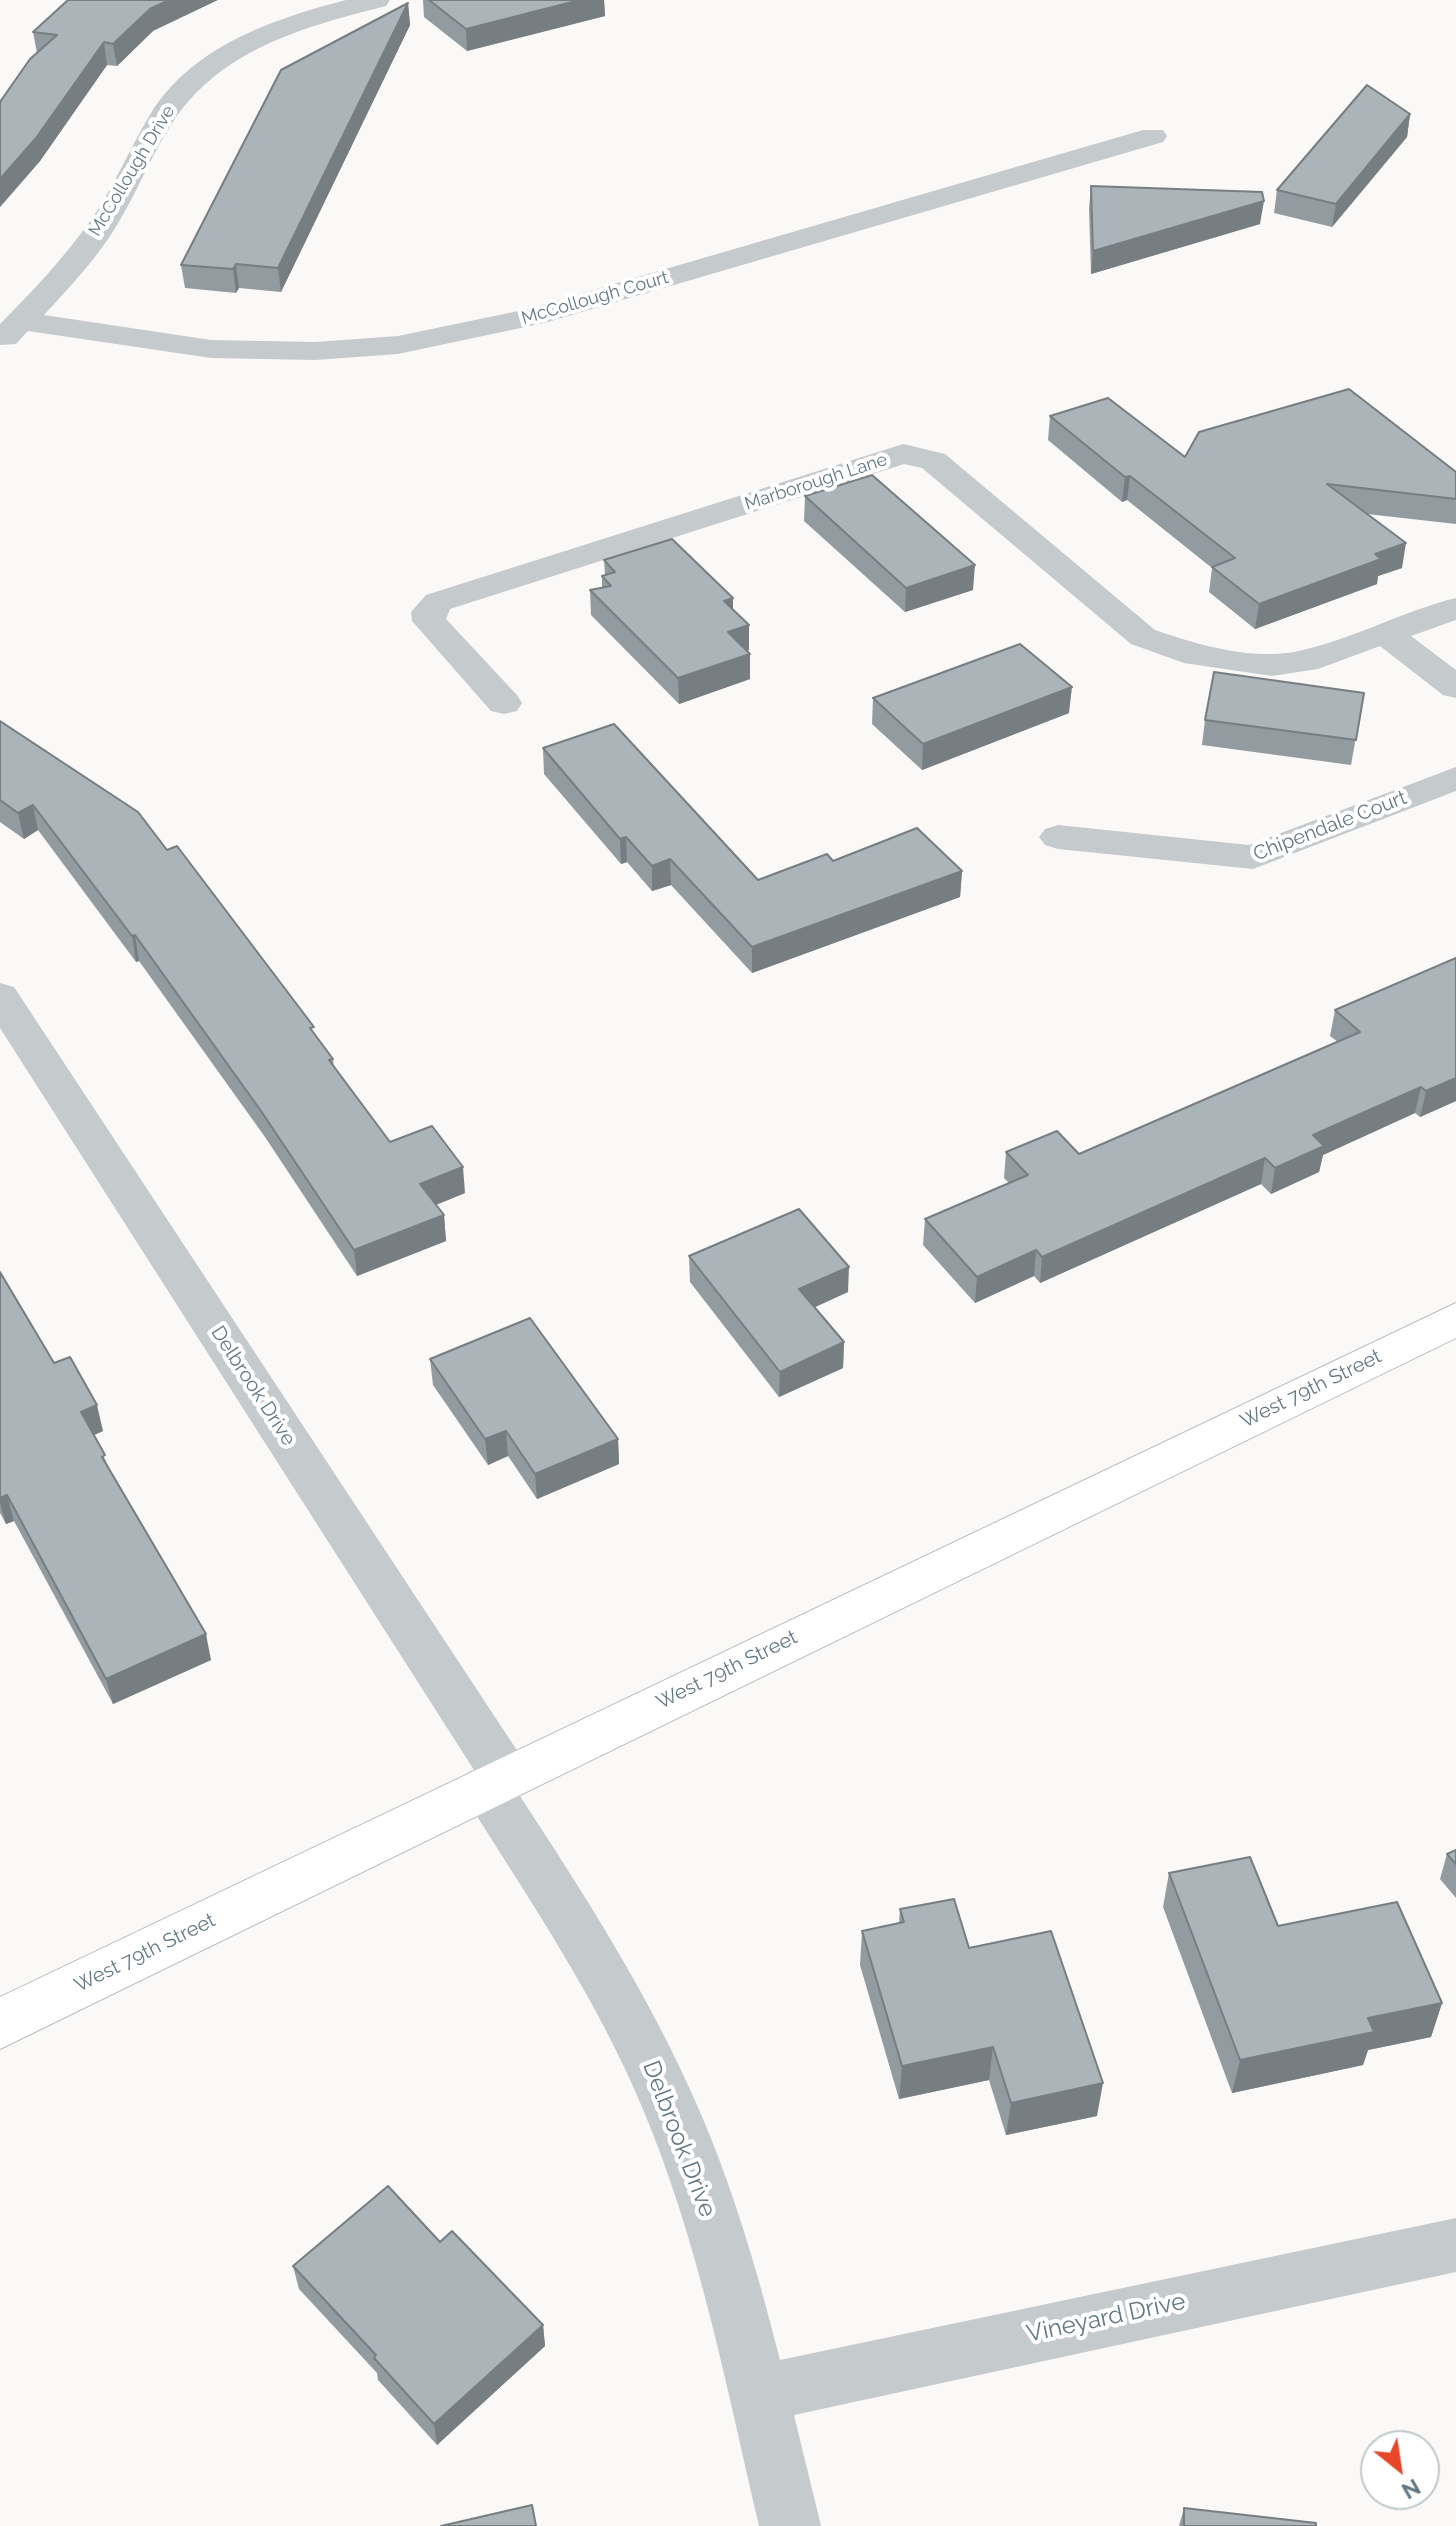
<!DOCTYPE html>
<html>
<head>
<meta charset="utf-8">
<style>
  body { margin:0 }
  #map { position:relative; width:1456px; height:2526px; overflow:hidden; background:#faf9f7; font-family:Raleway,sans-serif }
  canvas { display:block }
  .north { position:absolute; left:1360px; top:2430px; width:80px; height:80px; box-sizing:border-box; background:#fff; border:2px solid #c1c9cd; border-radius:50%; rotate:150deg; font-size:22px; font-weight:700; line-height:32px; text-align:center; color:#647883 }
  .north::after { content:''; display:block; margin:auto; width:28px; height:36px; background:#e84629; clip-path:polygon(50% 0,100% 100%,50% 72%,0 100%) }
</style>
</head>
<body>
<div id="map">
<canvas width="1456" height="2526"></canvas>
<div class="north">N</div>
</div>
<script>
const context = document.querySelector('canvas').getContext('2d');
context.lineJoin = 'round';
function trace(path, color, width, dash) {
  context.strokeStyle = color;
  context.lineWidth = width;
  context.lineCap = dash ? 'butt' : 'round';
  context.setLineDash(dash || []);
  context.stroke(path);
}
function fillPath(path, color) {
  context.fillStyle = color;
  context.fill(path, 'evenodd');
}
function label(font, color, halo, rows, align = 'center') {
  context.font = font + ' Raleway,sans-serif';
  context.lineWidth = 8;
  context.setLineDash([]);
  context.textBaseline = 'middle';
  context.strokeStyle = halo;
  context.fillStyle = color;
  for (const [text, x, y, turn = 0] of rows) {
    context.save();
    context.translate(x, y);
    context.rotate((+turn || 0) * Math.PI / 180);
    context.textAlign = isNaN(turn) ? turn : align;
    if (halo) context.strokeText(text, 0, 0);
    context.fillText(text, 0, 0);
    context.restore();
  }
}
const minor = new Path2D(`
  M346 0H390L386 6C319 23 245 42 195 94 160 130 143 183 117 225 98 257 69 288 44 315L211 340 315 342 398 336 528 309 1143 130H1163L1167 136 1163 142 544 323 398 354 315 360 211 358 28 331 16 344 0 345V324C31 293 62 260 88 224 113 190 129 149 151 113 193 46 273 19 346 0Z
  M903 444 945 454 1155 630C1198 645 1254 661 1299 651 1353 639 1403 611 1456 598V620L1411 636 1456 670V698L1443 695 1380 646 1318 669 1272 676 1184 663 1131 644 922 468 904 464 450 609 446 619 517 695 522 703 517 711 504 714 491 711 412 621 411 612 426 595Z
  M1456 767V791L1253 869 1058 849 1045 845 1039 837 1045 829 1058 825 1249 845Z
  M0 983 14 987 524 1761 532 1776 524 1791 518 1793C584 1894 649 1995 697 2105 733 2187 758 2273 780 2360L1456 2218V2272L794 2415 821 2526H759C726 2385 699 2242 642 2107 597 1999 530 1901 468 1802L460 1787 468 1772 474 1770 0 1028Z`);
const secondary = new Path2D(`
  M1456 1303V1338L0 2049V1997Z`);
const wall = new Path2D(`
  M423 0H604L605 16 467 51 424 17Z
  M408 3 410 25 281 292 239 288 236 293 185 288 181 265Z
  M153 31 117 66 107 65 40 161 0 207V102L37 53 33 32Z
  M1410 114 1407 137 1332 227 1274 213 1277 190Z
  M1091 186 1260 224 1091 274 1089 209Z
  M1050 416 1185 457 1456 472V524L1367 514 1402 568 1378 576 1377 584 1255 629 1209 592 1212 568 1127 500 1122 502 1048 440Z
  M805 496 973 590 905 612 804 521Z
  M604 560 733 610 749 625V650L747 651 750 654V679L679 704 591 615 590 590 602 588V576L605 575Z
  M1364 693 1351 765 1202 745 1205 720Z
  M873 698 1069 713 922 770 872 724Z
  M0 721 167 850 315 1035 333 1059 334 1067 390 1142 465 1193 436 1205 444 1215 446 1241 357 1276 265 1137 139 961 136 962 38 830 24 839 0 822Z
  M543 748 758 880 833 861 962 871 960 897 752 973 671 885 652 891 627 862 621 864 544 774Z
  M1335 1010 1456 1101 1420 1117 1415 1113 1323 1155 1319 1172 1271 1194 1261 1184 1040 1283 1034 1276 975 1303 923 1245 925 1219 1009 1183 1004 1178 1006 1152 1079 1154 1338 1042 1330 1036Z
  M689 1256 848 1292 814 1307 844 1342 843 1368 779 1397 690 1282Z
  M0 1272 54 1363 103 1431 94 1435 108 1466 211 1660 113 1704 14 1521 6 1524 0 1513Z
  M430 1359 618 1439 619 1464 537 1499 508 1456 488 1465 433 1385Z
  M1456 1850V1898L1440 1879 1447 1854Z
  M1169 1873 1278 1926 1442 2003 1431 2037 1368 2050 1363 2065 1232 2093 1163 1907Z
  M900 1909 969 1948 1097 2116 1006 2135 989 2080 899 2099 860 1965 862 1931 899 1923Z
  M440 2242 543 2325 545 2346 437 2445 378 2380 377 2373 299 2289 293 2266Z
  M1184 2508 1316 2526H1179Z`);
const shadedWall = new Path2D(`
  M169 0H218L153 31 117 66 113 44 150 9Z
  M580 0H604L605 16 467 51 466 29Z
  M408 3 410 25 281 292 278 268Z
  M104 42 107 65 40 161 0 207V179Z
  M1410 114 1407 137 1332 227 1336 204Z
  M1264 201 1260 224 1091 274 1093 251Z
  M236 264 239 288 236 293 233 269Z
  M1130 476 1127 500 1122 502 1125 477Z
  M1406 543 1402 568 1378 576 1377 584 1255 629 1259 604 1375 554Z
  M975 565 973 590 905 612 906 588Z
  M733 598V623L724 601Z
  M749 625V650L728 657V632Z
  M750 654V679L679 704 678 678Z
  M1072 687 1069 713 922 770 923 744Z
  M33 805 38 830 24 839 18 813Z
  M626 837 627 862 621 864 620 839Z
  M670 859 671 885 652 891V866Z
  M962 871 960 897 752 973V947Z
  M135 935 139 961 136 962 132 936Z
  M1456 1078V1101L1420 1117 1426 1091Z
  M1421 1087 1415 1113 1323 1155 1319 1172 1271 1194 1275 1168 1313 1135Z
  M1265 1158 1261 1184 1040 1283 1042 1257Z
  M463 1167 465 1193 423 1210 420 1184Z
  M444 1215 446 1241 357 1276 354 1250Z
  M1036 1250 1034 1276 975 1303 977 1277Z
  M849 1267 848 1292 798 1315 799 1289Z
  M844 1342 843 1368 779 1397 780 1372Z
  M97 1405 103 1431 87 1438 81 1412Z
  M506 1431 508 1456 488 1465 485 1439Z
  M618 1439 619 1464 537 1499 535 1474Z
  M7 1495 14 1521 6 1524 0 1503V1498Z
  M206 1634 211 1660 113 1704 106 1679Z
  M1442 2003 1431 2037 1368 2050 1363 2065 1232 2093 1240 2060 1368 2018Z
  M993 2047 989 2080 899 2099 902 2066Z
  M1103 2083 1097 2116 1006 2135 1011 2103Z
  M543 2325 545 2346 437 2445 434 2424Z`);
const building = new Path2D(`
  M68 0H169L150 9 113 44 104 42 36 138 0 179V102L30 59 57 35 33 32Z
  M429 0H580L466 29Z
  M408 3 278 268 236 264 233 269 181 265 281 70Z
  M1367 85 1410 114 1336 204 1277 190Z
  M1091 186 1262 192 1264 201 1093 251Z
  M1349 389 1456 472V499L1327 484 1406 543 1375 554 1381 559 1259 604 1212 567 1235 558 1130 476 1125 477 1050 416 1108 398 1185 457 1199 432Z
  M872 475 975 565 906 588 805 496Z
  M672 539 733 598 724 601 749 625 728 632 750 654 678 678 590 590 611 586 602 576 615 572 604 560Z
  M1020 644 1072 687 923 744 873 698Z
  M1214 672 1364 693 1356 740 1205 720Z
  M0 721 138 812 167 850 177 846 314 1027 310 1028 333 1059 329 1060 390 1142 432 1126 463 1167 420 1184 444 1215 354 1250 261 1111 135 935 132 936 33 805 18 813 0 800Z
  M614 724 758 880 827 854 833 861 917 828 962 871 752 947 670 859 652 866 626 837 620 839 543 748Z
  M1456 958V1078L1426 1091 1421 1087 1313 1135 1324 1146 1275 1168 1265 1158 1042 1257 1036 1250 977 1277 925 1219 1028 1175 1006 1152 1057 1131 1079 1154 1360 1032 1335 1010Z
  M799 1209 849 1267 799 1289 844 1342 780 1372 689 1256Z
  M0 1272 54 1363 70 1357 97 1405 81 1412 105 1455 102 1457 206 1634 106 1679 7 1495 0 1498Z
  M530 1318 618 1439 535 1474 506 1431 485 1439 430 1359Z
  M1456 1850V1864L1447 1854Z
  M1250 1857 1278 1926 1397 1902 1442 2003 1368 2018 1374 2032 1240 2060 1169 1873Z
  M954 1899 969 1948 1051 1931 1103 2083 1011 2103 993 2047 902 2066 862 1931 904 1922 900 1909Z
  M388 2186 440 2242 452 2231 543 2325 434 2424 374 2358 376 2355 293 2266Z
  M532 2505 536 2526H441Z
  M1184 2508 1316 2523V2526H1184Z`);
const farStreetnames = [
  ["McCollough Drive",132,171,-59],
  ["McCollough Court",595,298,-16],
  ["Marborough Lane",816,482,-18]
];
const streetNames = [
  ["Chipendale Court",1330,826,-21],
  ["Delbrook Drive",253,1386,57],
  ["West 79th Street",1311,1389,-26],
  ["West 79th Street",727,1670,-26],
  ["West 79th Street",145,1953,-26]
];
const nearStreetnames = [
  ["Delbrook Drive",679,2139,69],
  ["Vineyard Drive",1106,2318,-12]
];
trace(secondary, '#b7bec1', 2);
fillPath(minor, '#c5cacd');
fillPath(secondary, '#fff');
fillPath(wall, '#929b9f');
fillPath(shadedWall, '#777e82');
fillPath(building, '#aab4b9');
trace(building, '#777e82', 2);
label('18px', '#647883', '#fff', farStreetnames);
label('20px', '#647883', '#fff', streetNames);
label('24px', '#647883', '#fff', nearStreetnames);
</script>
</body>
</html>
